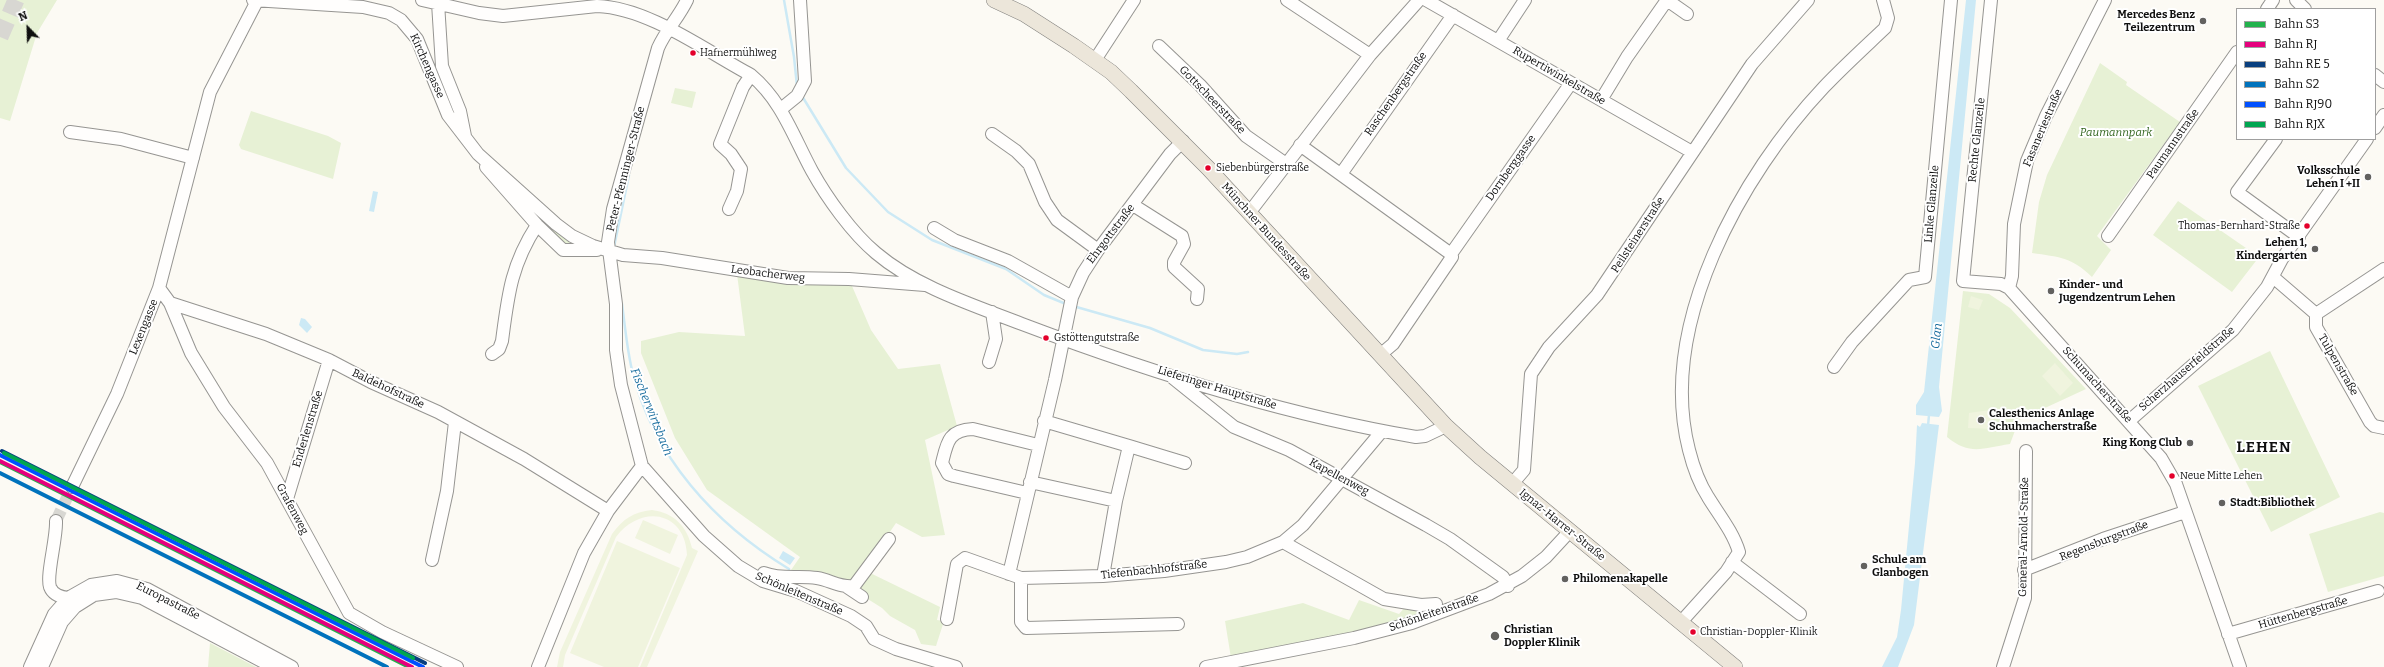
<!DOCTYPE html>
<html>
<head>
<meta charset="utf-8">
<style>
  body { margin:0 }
  #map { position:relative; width:2384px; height:667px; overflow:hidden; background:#fcfaf4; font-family:Bitter,serif }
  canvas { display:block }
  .legend { position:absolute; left:2236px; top:8px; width:140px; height:132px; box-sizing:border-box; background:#fff; border:1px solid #9f9f9f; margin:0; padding:5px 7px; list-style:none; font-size:12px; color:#0f0f0f }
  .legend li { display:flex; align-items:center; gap:8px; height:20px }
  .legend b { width:20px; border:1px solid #9f9f9f }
  .north { position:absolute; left:8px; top:8px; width:40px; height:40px; -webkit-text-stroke:3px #fff; paint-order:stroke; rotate:337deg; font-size:11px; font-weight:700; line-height:16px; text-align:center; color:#0f0f0f }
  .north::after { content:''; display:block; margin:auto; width:14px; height:18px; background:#0f0f0f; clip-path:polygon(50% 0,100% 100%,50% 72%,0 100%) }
</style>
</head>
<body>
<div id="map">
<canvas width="2384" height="667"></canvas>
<ul class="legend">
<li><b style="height:5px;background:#22b24c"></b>Bahn S3</li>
<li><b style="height:5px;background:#e5007d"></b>Bahn RJ</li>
<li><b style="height:5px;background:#093f7f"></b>Bahn RE 5</li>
<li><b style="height:5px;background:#0072bc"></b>Bahn S2</li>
<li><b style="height:5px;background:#0050ff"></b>Bahn RJ90</li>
<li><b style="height:5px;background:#00a651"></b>Bahn RJX</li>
</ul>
<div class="north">N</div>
</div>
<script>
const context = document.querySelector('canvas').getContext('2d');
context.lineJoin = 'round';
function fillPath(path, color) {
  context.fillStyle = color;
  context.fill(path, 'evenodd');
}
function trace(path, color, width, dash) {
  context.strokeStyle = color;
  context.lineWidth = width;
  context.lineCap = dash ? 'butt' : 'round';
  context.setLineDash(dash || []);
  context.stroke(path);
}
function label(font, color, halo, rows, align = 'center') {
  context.font = font + ' Bitter,serif';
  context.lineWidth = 4;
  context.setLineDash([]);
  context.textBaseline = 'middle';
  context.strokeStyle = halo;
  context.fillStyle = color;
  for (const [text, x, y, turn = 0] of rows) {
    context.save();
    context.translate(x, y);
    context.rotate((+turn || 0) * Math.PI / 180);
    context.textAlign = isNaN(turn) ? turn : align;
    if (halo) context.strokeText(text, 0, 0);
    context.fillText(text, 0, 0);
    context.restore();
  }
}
const green = new Path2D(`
  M0 0H57L37 33 10 121 0 118Z
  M2100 63 2127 82 2126 85 2180 122 2097 236 2111 250 2092 277C2072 257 2059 257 2032 253L2039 202 2047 175Z
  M675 88 696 92 692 108 671 103Z
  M251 111 328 136 341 143 333 179 241 149 239 145Z
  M507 181 591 249 564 245 549 232Z
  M2178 201 2259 257 2232 292 2153 235Z
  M737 274 852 286 871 330 898 369 940 364 957 426 925 440 945 535 922 537 896 523 864 570 940 607 937 620 944 621 936 646 921 644 915 630 890 616 882 608 863 596 789 573 800 557 707 490 675 438 641 353V341L679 332 745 336Z
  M1963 291 1989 294 2010 308 2086 389 2019 420 2010 444C1983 448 1970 456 1947 437Z
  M2270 351 2340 497 2271 532 2198 386Z
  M2380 512 2384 513V576L2328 592 2309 534Z
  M1359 600 1399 614 1406 606 1444 608 1398 624 1231 658 1225 621 1303 603 1349 620Z
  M210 643 256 667H208Z`);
const pitch = new Path2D(`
  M1971 296 1983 300 1979 310 1968 307Z
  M2055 363 2073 383 2060 396 2042 376Z
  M1990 410 1997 429 1968 428 1969 413Z
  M652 510C674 513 687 526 692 548L698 551 647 667H640L687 555C685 511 641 504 616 537L565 655 563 667H557L560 652 612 534C623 519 633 512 652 510Z
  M643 520 678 535 670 554 635 538Z
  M617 541 680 568 638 667H604L570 653Z`);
const water = new Path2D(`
  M1966 0H1976L1939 387 1942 411 1939 417 1916 415V405L1924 392Z
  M373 191 378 192 374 212 369 211Z
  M301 318 305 319 312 327 307 333 299 325Z
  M1922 423 1939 425 1914 625 1898 667H1882L1897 637 1901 610 1915 463 1917 425 1920 427Z
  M783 551 795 558 790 565 779 558Z`);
const stream = new Path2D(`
  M784 0 794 57 797 86
  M802 96 846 168 888 212 932 240 1006 269 1044 295 1066 304
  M614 247 629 175
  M622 304C625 326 627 349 632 370 653 457 715 524 789 569
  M1073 306 1150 328 1203 350 1237 354 1248 352
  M1928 426 1929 415`);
const minorTunnel = new Path2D(`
  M56 521 72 487`);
const highwayTunnel = new Path2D(`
  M0 37 16 0`);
const minor = new Path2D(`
  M253 0 363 7 389 13 401 20 417 39 448 115 478 154 556 224 572 236 593 246 623 255 662 258 788 278 849 279 925 285
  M422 0 479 13 503 16 597 6C649 8 704 50 751 75 782 101 793 136 812 171 827 198 852 233 876 253 916 287 973 305 1022 324 1149 372 1281 414 1416 437L1425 436 1446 426
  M687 0C679 17 666 30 658 48L613 209 608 242 616 304V350L621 385 642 466 704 536 738 566 763 581 796 591 851 616 866 626 874 639 896 649 956 667
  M1287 0 1370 55
  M1426 0 1692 152
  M1667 0 1687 14
  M1991 0 1963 281 2001 284 2009 288 2161 458 2176 484 2240 667
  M2296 0 2305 9
  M438 3 442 66 460 111 465 136
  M2267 9 2273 0
  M1498 41 1525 0
  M1159 46 1200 85 1246 136 1286 164
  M1095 60 1134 0
  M2375 75 2384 82
  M1601 100 1627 57 1667 0
  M781 109 797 96 805 81 800 0
  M2375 128 2384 115
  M70 132 121 139 193 158
  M992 134 1016 151 1029 164 1045 202 1057 220 1098 250
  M2276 139 2237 192 2299 237
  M1300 145 1451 254
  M486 167 537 225 563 250H597
  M1341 174 1453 15
  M1133 205 1182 236 1184 244 1174 262V267L1198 289 1197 299
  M729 209 737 191 741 169 731 154 720 144 743 87 751 75
  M1249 213 1370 55 1419 0
  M934 228 954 240 1008 261 1072 297
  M2108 236 2237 52
  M2273 277 2316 314V327L2370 422 2374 426 2384 428
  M159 288 170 303 266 334 329 360 371 382 438 412 524 459 608 511
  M2009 288 2012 276 2014 224 2027 161 2046 116 2105 0
  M170 303 191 353 224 407 267 463 349 613 382 632 457 667
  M2316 314 2384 269
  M492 354 499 349 502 341C508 295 511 265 537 225
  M1380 355 1393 344 1452 257 1451 254 1571 83
  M989 362 996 339 992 312
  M1834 367 1852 342 1909 280 1925 277 1951 0
  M1173 378 1234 427 1289 450 1426 525 1450 539 1503 577 1508 586
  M1044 421 1129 446 1116 501 1103 576
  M2129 421 2233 330 2267 287 2282 259 2367 139
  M1129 446 1185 463
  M1030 482 1116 501
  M1512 484 1524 470 1531 374 1549 347 1597 295 1752 64 1808 0
  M72 487 117 394 159 288 210 92 257 1
  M1027 493 954 476 948 474 942 463C947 443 948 430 973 429L1038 445
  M287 499 329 360
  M56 521C57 538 46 575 50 587 53 595 60 597 68 598
  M1283 542 1384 599 1421 605 1436 604
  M432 560 447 491 455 422
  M1732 562 1800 614
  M2024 570 2103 539 2185 512
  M764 573C782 580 799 575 817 578 830 580 841 588 854 586L889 539
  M1009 574 1055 380 1072 297 1083 273 1098 250 1170 154 1183 141
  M1021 578V622L1026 628 1178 624
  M847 587 862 597
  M947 619 957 564 965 558 1021 578 1103 576 1164 571 1226 562 1247 557 1283 542 1303 525 1382 431
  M1681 622 1726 572 1739 552C1733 532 1719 515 1708 497 1699 483 1693 466 1689 450 1657 325 1741 175 1824 87 1844 66 1865 47 1885 28L1888 18 1883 0
  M2228 634 2378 591
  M30 667 54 614 68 598 91 585 117 581 147 589 292 667
  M42 667 62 622 75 607 94 595 116 592 142 598 273 667
  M538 667 584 553 608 511 642 466
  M1206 667 1354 638 1412 623 1489 594 1522 576 1546 557 1570 531
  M2003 667 2025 598 2026 451`);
const major = new Path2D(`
  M994 0 1024 14 1074 46 1111 72 1131 91 1208 168 1446 426 1480 457 1735 667`);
const rail1 = new Path2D(`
  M0 462 409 667`);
const rail2 = new Path2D(`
  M0 461 412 667`);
const rail3 = new Path2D(`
  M2 451 425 663`);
const rail4 = new Path2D(`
  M0 473 387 667`);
const rail5 = new Path2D(`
  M0 455 423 667`);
const rail6 = new Path2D(`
  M4 453 413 658`);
const markers = [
  [2203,21,4,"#62615f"],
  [693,53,3.5,"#e4002b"],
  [1208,168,3.5,"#e4002b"],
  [2368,177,4,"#62615f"],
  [2307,226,3.5,"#e4002b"],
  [2315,249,4,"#62615f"],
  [2051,291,4,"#62615f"],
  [1046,338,3.5,"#e4002b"],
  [1981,420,4,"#62615f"],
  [2190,443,4,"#62615f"],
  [2172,476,3.5,"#e4002b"],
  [2222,503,4,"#62615f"],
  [1864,566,4,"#62615f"],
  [1565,579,4,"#62615f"],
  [1693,632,3.5,"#e4002b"],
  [1495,636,5,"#62615f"]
];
const busNames = [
  ["Hafnermühlweg",700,53],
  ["Siebenbürgerstraße",1216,168],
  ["Thomas-Bernhard-Straße",2300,226,"right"],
  ["Gstöttengutstraße",1054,338],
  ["Neue Mitte Lehen",2180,476],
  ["Christian-Doppler-Klinik",1700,632]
];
const poiNames = [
  ["Mercedes Benz",2195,15,"right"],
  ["Teilezentrum",2195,28,"right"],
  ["Volksschule",2360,171,"right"],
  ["Lehen I +II",2360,184,"right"],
  ["Lehen 1,",2307,243,"right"],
  ["Kindergarten",2307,256,"right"],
  ["Kinder- und",2059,285],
  ["Jugendzentrum Lehen",2059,298],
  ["Calesthenics Anlage",1989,414],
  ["Schuhmacherstraße",1989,427],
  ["King Kong Club",2182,443,"right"],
  ["Stadt:Bibliothek",2230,503],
  ["Schule am",1872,560],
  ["Glanbogen",1872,573],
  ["Philomenakapelle",1573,579],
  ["Christian",1504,630],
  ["Doppler Klinik",1504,643]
];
const streetNames = [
  ["Kirchengasse",427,66,66],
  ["Rupertiwinkelstraße",1559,76,30],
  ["Raschenbergstraße",1396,94,-55],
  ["Gottscheerstraße",1212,100,46],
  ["Fasaneriestraße",2043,128,-67],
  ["Rechte Glanzeile",1977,140,-84],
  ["Paumannstraße",2173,144,-55],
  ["Dornberggasse",1511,168,-55],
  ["Peter-Pfenninger-Straße",626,169,-76],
  ["Linke Glanzeile",1932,204,-85],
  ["Münchner Bundesstraße",1266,232,48],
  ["Ehrgottstraße",1111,234,-53],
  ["Peilsteinerstraße",1638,235,-57],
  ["Leobacherweg",768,274,7],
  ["Lexengasse",144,327,-68],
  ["Tulpenstraße",2338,365,60],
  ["Scherzhauserfeldstraße",2187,369,-41],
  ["Schumacherstraße",2097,385,48],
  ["Lieferinger Hauptstraße",1217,388,17],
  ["Baldehofstraße",388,389,25],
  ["Enderlenstraße",308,429,-73],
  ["Kapellenweg",1339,477,28],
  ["Grafenweg",292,509,62],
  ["Ignaz-Harrer-Straße",1562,525,39],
  ["General-Arnold-Straße",2024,537,-89],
  ["Regensburgstraße",2104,541,-21],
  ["Tiefenbachhofstraße",1154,570,-6],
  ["Schönleitenstraße",799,594,23],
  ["Europastraße",168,601,27],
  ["Schönleitenstraße",1434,613,-19],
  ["Hüttenbergstraße",2303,613,-16]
];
const parkNames = [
  ["Paumannpark",2116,133]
];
const waterNames = [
  ["Glan",1937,336,-84],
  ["Fischerwirtsbach",651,412,68]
];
const districtNames = [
  ["LEHEN",2264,448]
];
fillPath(green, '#e7f1d5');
fillPath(pitch, '#f0f4de');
fillPath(water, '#cce9f5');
trace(stream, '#cce9f5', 2.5);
trace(minorTunnel, '#d8d7d2', 12, [12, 6]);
trace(highwayTunnel, '#d8d7d2', 17, [17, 8]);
trace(minor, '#969592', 14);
trace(major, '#83827f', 16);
trace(minor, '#fffefd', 12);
trace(major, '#ece6da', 15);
trace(rail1, '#22b24c', 4);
trace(rail2, '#e5007d', 4);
trace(rail3, '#093f7f', 4);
trace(rail4, '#0072bc', 4);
trace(rail5, '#0050ff', 4);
trace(rail6, '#00a651', 4);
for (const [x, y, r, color] of markers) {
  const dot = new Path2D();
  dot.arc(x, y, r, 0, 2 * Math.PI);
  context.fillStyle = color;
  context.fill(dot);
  trace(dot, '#fff', 1.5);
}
label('10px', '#0f0f0f', '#fff', busNames, 'left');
label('bold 11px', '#0f0f0f', '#fff', poiNames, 'left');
label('11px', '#0f0f0f', '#fff', streetNames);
label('italic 11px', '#336620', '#fff', parkNames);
label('italic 12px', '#1a6e9f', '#fff', waterNames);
context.letterSpacing = '1px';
label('bold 15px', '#0f0f0f', '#fff', districtNames);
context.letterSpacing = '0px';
</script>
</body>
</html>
